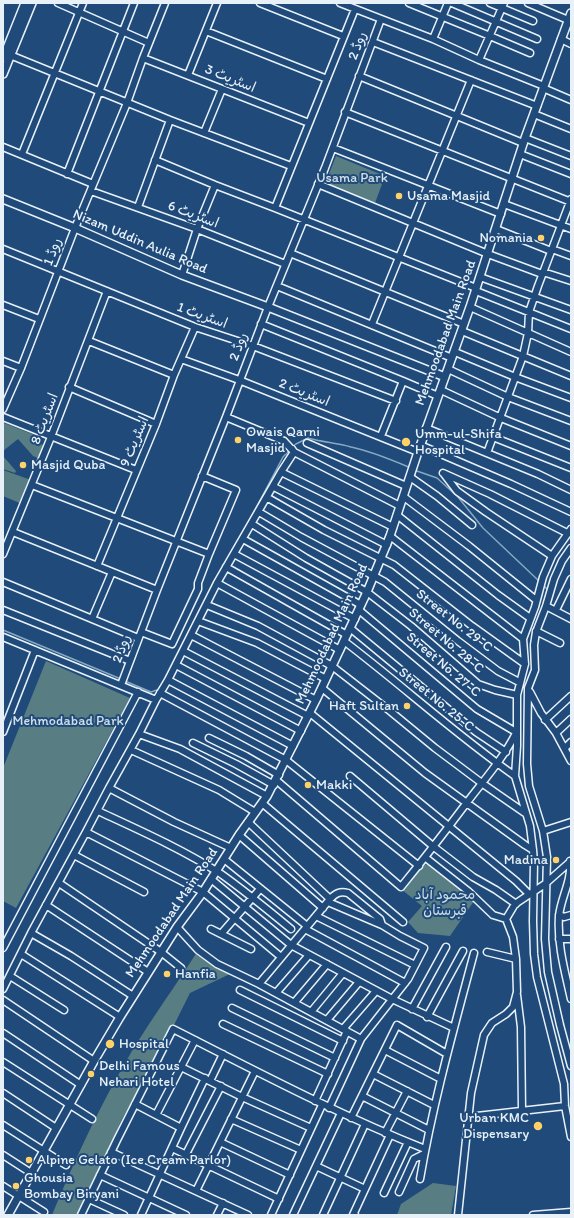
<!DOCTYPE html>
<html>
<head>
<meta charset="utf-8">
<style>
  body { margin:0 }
  #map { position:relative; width:574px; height:1218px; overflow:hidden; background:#1f4a7a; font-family:Itim,sans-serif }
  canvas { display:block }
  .frame { position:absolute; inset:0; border:4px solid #e8f1f8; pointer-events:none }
</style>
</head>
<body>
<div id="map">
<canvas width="574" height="1218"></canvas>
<div class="frame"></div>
</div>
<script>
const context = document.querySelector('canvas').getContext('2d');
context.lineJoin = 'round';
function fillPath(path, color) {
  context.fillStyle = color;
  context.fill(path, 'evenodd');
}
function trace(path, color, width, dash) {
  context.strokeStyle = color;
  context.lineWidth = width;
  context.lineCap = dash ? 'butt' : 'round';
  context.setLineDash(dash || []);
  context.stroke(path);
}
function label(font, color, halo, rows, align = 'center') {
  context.font = font + ' Itim,"Playpen Sans Arabic",sans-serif';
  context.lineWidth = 4;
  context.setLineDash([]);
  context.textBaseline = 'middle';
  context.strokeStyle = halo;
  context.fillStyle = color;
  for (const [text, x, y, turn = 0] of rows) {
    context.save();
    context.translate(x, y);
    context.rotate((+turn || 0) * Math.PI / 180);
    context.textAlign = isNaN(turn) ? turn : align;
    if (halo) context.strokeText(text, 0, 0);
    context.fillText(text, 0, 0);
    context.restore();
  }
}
const green = new Path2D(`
  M336 156 385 176 375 203 325 184Z
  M4 423 42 438 40 444 44 445 38 458 33 456 18 439 3 451Z
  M3 456 16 471 15 473 3 469Z
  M3 470 31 480 22 504 3 496Z
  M46 661 130 698 16 908 3 901V768Z
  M428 864 465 889 474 901 450 936 418 933 408 922 422 906 401 889 419 866Z
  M197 952 232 973 190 993 174 1025 122 1119 79 1215H52C75 1159 101 1103 132 1051 152 1018 176 985 197 952Z
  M433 1183 456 1186 451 1215H397L401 1204Z`);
const stream = new Path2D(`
  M292 447 296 444 308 438C322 442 336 443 351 447 371 451 392 460 411 468
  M414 470 437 478 458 497 483 528 539 581
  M248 523 283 457 290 450
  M543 585 547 589
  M3 630 121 679
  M125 681 151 692 160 689`);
const minor = new Path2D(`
  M58 3 149 43
  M260 3 343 36
  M340 3 433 39 479 60 544 86
  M409 3 490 36 530 53
  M452 3 537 39
  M490 3 533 21
  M528 3 568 20
  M206 31 327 79
  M433 39 448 3
  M561 39 571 44
  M373 42 537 106
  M10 55 170 120 291 166
  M143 58 309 123
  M479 60 504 3
  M188 75 217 3
  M359 76 523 143
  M543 88 571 100
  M345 112 571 202
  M534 114 571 129
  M204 133 222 89
  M525 138 571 156
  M3 147 93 184
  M333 148 501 214
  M22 154 83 3
  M520 154 571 174
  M155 160 215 185 275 208 476 288
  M67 174 134 3
  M318 184 488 254 542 274
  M91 191 197 229 285 264
  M504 204 571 229
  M138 207 170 120
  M275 208 355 9
  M496 229 551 251
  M3 249 195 327 253 346 396 401
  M552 249 571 256
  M290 253 464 324
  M543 272 571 281
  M182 275 197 229 215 185
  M480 277 571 310
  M277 286 452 358
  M476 291 571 329
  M3 305 39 319
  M470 307 571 352
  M261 324 403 381 438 396
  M372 324 471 80
  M462 331 571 376
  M89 341 174 375
  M455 352 515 377 571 398
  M181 359 239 380 418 452
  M3 361 21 368
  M448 369 508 397 571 421
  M69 387 156 424
  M441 390 501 418 571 446
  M3 409 21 368 75 228 127 103 143 58 165 3
  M3 417 136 470
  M226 417 284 441 294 452 400 506
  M426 428 538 474 571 490
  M381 436 403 381
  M493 437 571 468
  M307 443 406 486
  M420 445 511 484 571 512
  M487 453 523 356 528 333 529 312 538 286 571 199
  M281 472 393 527
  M443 473 490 494 567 533
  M444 474 457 491 486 512 552 556
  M202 476 236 490 209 554
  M410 477 437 496 472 525
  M32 485 209 554 198 583V589L172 644 141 632
  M274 487 387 545
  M404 497 469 546 536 600
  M268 498 324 530 394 565 472 626 525 664
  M259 512 301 537 385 582 458 641 498 671 519 682
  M397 515 498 595 530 618
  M252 524 306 558 367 592 411 626 478 684 495 690 517 695
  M571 529 552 556 543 577 535 607 523 639 525 664 517 695V746L515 776 530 826 533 850 534 862 533 921 534 954 537 977 564 1084 565 1106 571 1137
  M13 532 157 590
  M390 536 523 639
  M243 539 361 605
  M571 548 562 561 554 579 546 606 536 632 534 645 535 670 528 688 527 764 529 786 543 831 547 857 545 939 548 972 560 1025 571 1066
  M3 554 51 437 107 291
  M234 554 355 619
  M97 566 156 424 174 375 195 327
  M226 567 347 635
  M3 582 138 638
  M217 583 340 650
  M207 605 258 626 332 666 390 711 435 748 483 784 525 813
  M546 606 571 619
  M3 610 130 661
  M359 610 477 709 516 732
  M556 610 571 579
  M92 619 112 572
  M198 621 257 643 326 679
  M350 628 476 732 506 752
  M536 631 560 643
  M191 635 316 700
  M3 637 156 700
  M344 641C402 685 455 734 515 776
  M183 651 308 716
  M176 665 301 731
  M168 680 293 746
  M121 685 157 590 226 417 268 307 325 168 381 19
  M322 688 425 773 525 845 533 850
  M530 692 541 713 556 733 571 761
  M160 693 286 760 419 866
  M310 713 516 881 529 894
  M545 720 571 696
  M3 732 35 650
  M556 733 571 719
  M139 734 180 749 267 796
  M209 738 246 756 279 775
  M193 743 236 764 274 785
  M565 748 571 742
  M131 750 219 790 255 812
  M350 776 434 847 473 877 496 890 516 904
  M276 780 401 887C423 860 444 833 465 805 483 781 503 759 516 733
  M109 788 174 822 231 848
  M262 803 403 922
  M98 811C139 830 182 849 221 874 245 891 268 910 291 929
  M248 822 330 899
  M543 831 571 822
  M86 832 203 892 281 957
  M239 835 323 908
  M74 855 144 892
  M426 858 468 891 493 915 506 919
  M224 859 307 926
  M570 861C572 881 561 897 559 916 557 944 565 972 571 999
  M211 879 291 945 392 999 454 1028
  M59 883 161 952 181 968
  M328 902 382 925 400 936 424 948 408 979 361 1039 329 1108
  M46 905 148 972
  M559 915 564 917 571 915
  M316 916 415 965
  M177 927 198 950 217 964 259 984 361 1039
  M211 929 251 949
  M305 929 405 983
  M31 933 71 956 133 996
  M221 934 260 889
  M559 939H571
  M3 948 138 692
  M487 952 516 959
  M21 954 120 1017
  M10 976 64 1010
  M259 984 330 899C336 893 340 891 348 893L380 919 382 925
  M3 989 31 933 86 832 109 788 139 734 156 700 168 680 217 583 281 472 294 452 292 449
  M240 990 343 1041
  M276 993 309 955
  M517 995 521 1027 522 1111
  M3 1000 94 1061
  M294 1003 327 964
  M232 1008 335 1058
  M412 1009 446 947
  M311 1012 343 973
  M427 1017 463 951
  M327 1020 359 982
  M223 1024 328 1074
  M343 1029 376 991
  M3 1033 81 1085
  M385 1050 441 1079
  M3 1062 92 1119
  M181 1067 242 1097 311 1128
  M373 1074 434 1105
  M210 1081 223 1054
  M3 1093 56 1128
  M362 1096 429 1130
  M315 1101 347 1031
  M135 1104 181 1128 141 1215
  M156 1115 195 1040
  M468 1117 565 1106
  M351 1118 397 1025 447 1054
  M231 1119 301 1150
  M3 1125 66 1165
  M181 1128 205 1078
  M385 1133 407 1091
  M220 1142 290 1175
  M172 1148 279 1199
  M111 1152 248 1215
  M186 1154 221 1086
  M3 1155 31 1173
  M316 1166 365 1189
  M100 1175 186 1215
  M420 1179C433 1103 454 1028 474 953
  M3 1186 44 1212
  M196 1191 255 1071
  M399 1192 414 1159 424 1154
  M384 1193 408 1142
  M89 1199 124 1215
  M81 1215 117 1140 173 1029C256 1071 339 1115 425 1149
  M217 1215 223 1203
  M271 1215 322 1105
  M293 1215 341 1113
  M323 1215 365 1124
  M355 1215H353L390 1135
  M458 1215 471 1093 484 1035 492 1023 506 1014 513 1007 517 992 516 959 513 937 506 919 515 904 545 884 571 861
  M533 1215 571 1212`);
const major = new Path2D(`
  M3 58 25 3
  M3 74 32 3
  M3 199 75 228 182 275 268 307 445 377
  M8 1215 94 1061 120 1017 177 927 203 892 239 835 267 796 316 700 367 592 390 536 418 452 470 307 525 138 571 13`);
const markers = [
  [399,196,4,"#ffd166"],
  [541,238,4,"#ffd166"],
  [238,440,4,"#ffd166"],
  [406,442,5,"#ffd166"],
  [23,465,4,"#ffd166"],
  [407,706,4,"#ffd166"],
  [308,785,4,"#ffd166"],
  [556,860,4,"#ffd166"],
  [167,974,4,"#ffd166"],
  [110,1044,5,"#ffd166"],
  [91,1074,4,"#ffd166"],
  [538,1126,5,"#ffd166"],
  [29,1160,4,"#ffd166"],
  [16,1186,4,"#ffd166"]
];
const streetNames = [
  ["روڈ 2",358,46,-69],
  ["اسٹریٹ 3",230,79,22],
  ["اسٹریٹ 6",193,215,21],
  ["Nizam Uddin Aulia Road",140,242,23],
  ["روڈ 1",53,252,-69],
  ["اسٹریٹ 1",202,316,20],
  ["Mehmoodabad Main Road",446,333,-70],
  ["روڈ 2",239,347,-69],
  ["اسٹریٹ 2",304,393,22],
  ["اسٹریٹ 8",45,419,-69],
  ["اسٹریٹ 9",135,442,-67],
  ["Street No. 29-C",454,621,38],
  ["Mehmoodabad Main Road",332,634,-65],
  ["Street No. 28-C",446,641,40],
  ["روڈ 2",122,649,-70],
  ["Street No. 27-C",443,665,40],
  ["Street No. 25-C",436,700,39],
  ["Mehmoodabad Main Road",172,913,-56]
];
const parkNames = [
  ["Usama Park",352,178],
  ["Mehmodabad Park",68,721],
  ["محمود آباد",445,895],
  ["قبرستان",445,911]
];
const poiNames = [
  ["Usama Masjid",407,196],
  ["Nomania",533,238,"right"],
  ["Owais Qarni",246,432],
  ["Masjid",246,448],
  ["Umm-ul-Shifa",415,434],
  ["Hospital",415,450],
  ["Masjid Quba",31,465],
  ["Haft Sultan",399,706,"right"],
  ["Makki",316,785],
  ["Madina",548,860,"right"],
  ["Hanfia",175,974],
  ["Hospital",119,1044],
  ["Delhi Famous",99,1066],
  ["Nehari Hotel",99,1082],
  ["Urban KMC",529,1118,"right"],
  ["Dispensary",529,1134,"right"],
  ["Alpine Gelato (Ice Cream Parlor)",37,1160],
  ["Ghousia",24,1178],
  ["Bombay Biryani",24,1194]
];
fillPath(green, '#587e84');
trace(stream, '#86aac3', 1.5);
trace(minor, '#e8f1f8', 9);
trace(major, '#e8f1f8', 10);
trace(minor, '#1f4a7a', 6);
trace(major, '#1f4a7a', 7);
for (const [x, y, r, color] of markers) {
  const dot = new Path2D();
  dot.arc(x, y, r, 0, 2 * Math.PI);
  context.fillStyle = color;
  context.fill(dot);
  trace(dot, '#1f4a7a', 1.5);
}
label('14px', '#e8f1f8', '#1f4a7a', streetNames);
label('14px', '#d2e0e7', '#1f4a7a', parkNames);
label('14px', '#e8f1f8', '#1f4a7a', poiNames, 'left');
</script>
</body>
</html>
